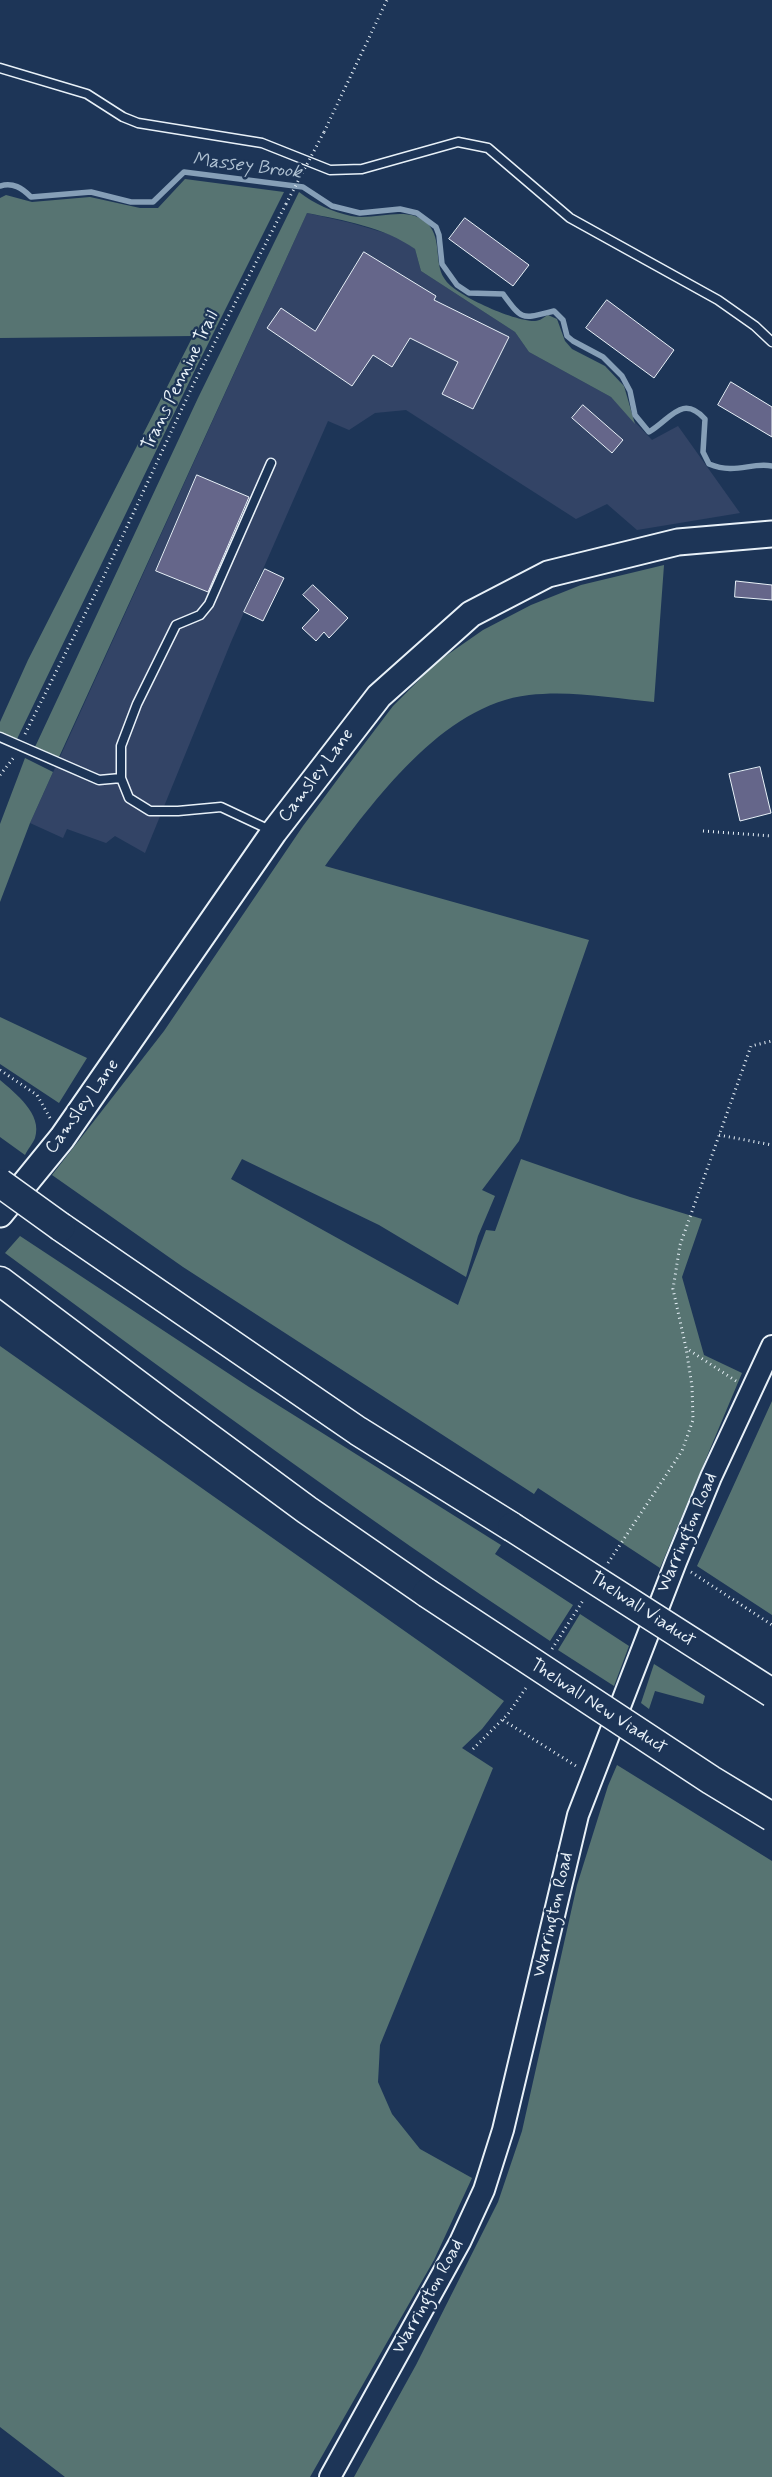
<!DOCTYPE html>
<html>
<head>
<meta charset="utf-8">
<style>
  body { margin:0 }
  canvas { display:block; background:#1d3557 }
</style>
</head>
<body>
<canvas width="772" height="2477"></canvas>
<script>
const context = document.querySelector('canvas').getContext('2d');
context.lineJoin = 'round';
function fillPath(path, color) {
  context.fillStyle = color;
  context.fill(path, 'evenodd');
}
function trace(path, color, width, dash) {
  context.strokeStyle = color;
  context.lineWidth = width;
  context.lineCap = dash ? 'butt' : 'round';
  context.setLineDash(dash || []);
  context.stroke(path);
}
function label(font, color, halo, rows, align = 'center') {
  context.font = font + ' Mynerve,sans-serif';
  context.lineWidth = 5;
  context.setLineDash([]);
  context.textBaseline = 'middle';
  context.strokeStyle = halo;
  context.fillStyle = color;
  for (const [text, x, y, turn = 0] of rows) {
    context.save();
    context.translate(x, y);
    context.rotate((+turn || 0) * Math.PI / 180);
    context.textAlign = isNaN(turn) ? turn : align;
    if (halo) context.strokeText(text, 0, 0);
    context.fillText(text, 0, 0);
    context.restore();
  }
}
const built = new Path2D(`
  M307 213 351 223 399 237 415 249 421 271 515 332 529 352 611 397 652 440 678 426 740 513 637 530 607 504 576 519 406 410 375 413 349 430 328 421 231 642 145 853 115 836 106 843 67 829 63 838 30 823Z`);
const green = new Path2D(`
  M185 179 284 192 197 366 17 739 0 732V722L28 660 193 336 0 338V198L6 195 32 202 90 197 140 208H158Z
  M299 192C314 204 333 212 351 216 376 221 408 204 428 224 442 239 434 262 444 278 453 295 516 322 535 321 540 321 544 317 548 315L557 319 565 341 572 349 605 366 624 386 635 424 611 397 529 352 515 332 421 271 415 249C384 227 343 220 307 213L59 757 35 747 198 398Z
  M664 565 654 702C613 698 570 690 529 695 442 705 374 801 325 866L589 940 519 1141 482 1190 495 1196 478 1236 466 1277 379 1225 242 1159 231 1179 458 1305 486 1230 495 1231 521 1159 630 1197 702 1219 682 1277 704 1355 742 1373 660 1568 538 1488 534 1494 183 1267 52 1175 164 1031 303 826 346 768 393 706 437 662 483 630 531 605 581 585Z
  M25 758 53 772 30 823 0 902V824Z
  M0 1017 87 1058 59 1103 0 1064Z
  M0 1080C15 1093 43 1114 35 1138 33 1143 28 1149 25 1155L0 1137Z
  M20 1236 249 1387 501 1545 495 1554 573 1605 550 1641C364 1518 185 1386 5 1253Z
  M0 1346 504 1701 482 1729 462 1748 493 1768 380 2045 378 2082 392 2114 420 2149 472 2178 434 2260 310 2477H65L0 2427Z
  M772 1401V1615L697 1566Z
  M580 1614 629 1646 614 1686 558 1650Z
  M654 1664 705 1696 703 1704 655 1691 649 1709 641 1703Z
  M617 1765 772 1861V2477H354L416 2365 498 2202 522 2131 577 1885 608 1786Z`);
const stream = new Path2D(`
  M0 186C13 182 22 188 31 197L91 192 131 202H153L184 172 303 187 332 206 360 213 400 209 417 213 436 227 439 235 442 264 457 285 469 293 503 294C523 321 521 319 554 311L563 320 567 336 573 341 603 357 622 376 630 391 635 415 649 432C671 419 682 394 705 419L703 452 709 464C736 475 750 462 772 466`);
const building = new Path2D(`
  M465 218 529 265 513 286 449 239Z
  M364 252 436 296 434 300 509 337 473 409 442 394 458 362 410 338 392 367 373 355 352 386 267 328 281 308 315 331Z
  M607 300 674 350 654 378 586 328Z
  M731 382 772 407V437L718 405Z
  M583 405 623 440 612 453 572 418Z
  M197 475 249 497 208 592 156 571Z
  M265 569 284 578 263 621 244 612Z
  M736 581 772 585V600L735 597Z
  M313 585 348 618 329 638 324 632 316 641 302 628 319 610 303 595Z
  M760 767 771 813 740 821 729 774Z`);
const path = new Path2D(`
  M324 132 387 0
  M25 734 104 576 193 385 286 204
  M0 775 15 756
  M703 831 772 836
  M0 1070 37 1095 50 1118
  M719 1135 772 1145
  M736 1381 686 1348 673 1289 680 1245 751 1046 772 1041
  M608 1563 682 1451 693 1420 692 1386 686 1348
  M691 1572 772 1625
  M552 1649 584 1599
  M503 1720 576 1766
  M473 1749 508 1714 528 1685`);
const service = new Path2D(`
  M0 68 87 94 123 117 138 123 262 143 330 170 362 169 458 142 488 148 570 218 718 300 755 326 772 342
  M0 737 99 780 121 778
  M270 830 221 807 178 811H150L129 798 121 778V746L137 704 176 625 200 615 209 604 271 463`);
const tertiary = new Path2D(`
  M330 2477 460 2242 484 2190 503 2130 578 1815 676 1562 711 1477 772 1346`);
const primary = new Path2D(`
  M0 1214 62 1138 274 832 379 696 471 614 548 574 678 542 772 534`);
const motorway = new Path2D(`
  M61 1227 358 1431 512 1527
  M0 1281 166 1406 307 1510 427 1593`);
const pathBridge = new Path2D(`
  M286 204 324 132`);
const motorwayBridge = new Path2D(`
  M0 1183 61 1227
  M512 1527 772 1693
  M427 1593 711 1780 772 1817`);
const streetNames = [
  ["Trans Pennine Trail",181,381,-64],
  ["Camsley Lane",317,776,-53],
  ["Camsley Lane",83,1107,-54],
  ["Warrington Road",688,1533,-67],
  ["Thelwall Viaduct",642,1610,33],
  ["Thelwall New Viaduct",598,1707,33],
  ["Warrington Road",554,1915,-77],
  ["Warrington Road",429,2297,-61]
];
const waterNames = [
  ["Massey Brook",247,167,7]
];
fillPath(built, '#346');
fillPath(green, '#577472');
trace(stream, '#869fb7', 5.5);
fillPath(building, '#65668a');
trace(building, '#e8f1f8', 1);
trace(service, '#e8f1f8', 11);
trace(tertiary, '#e8f1f8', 24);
trace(primary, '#e8f1f8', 29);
trace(motorway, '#e8f1f8', 31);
trace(path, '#e8f1f8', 3, [1, 4]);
trace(service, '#1d3557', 8);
trace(tertiary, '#1d3557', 20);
trace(primary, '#1d3557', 25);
trace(motorway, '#1d3557', 28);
trace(motorwayBridge, '#e8f1f8', 31, []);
trace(pathBridge, '#e8f1f8', 3, [1, 4]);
trace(motorwayBridge, '#1d3557', 28);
label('18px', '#e8f1f8', '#1d3557', streetNames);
label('italic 19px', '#afc1d2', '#1d3557', waterNames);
</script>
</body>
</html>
